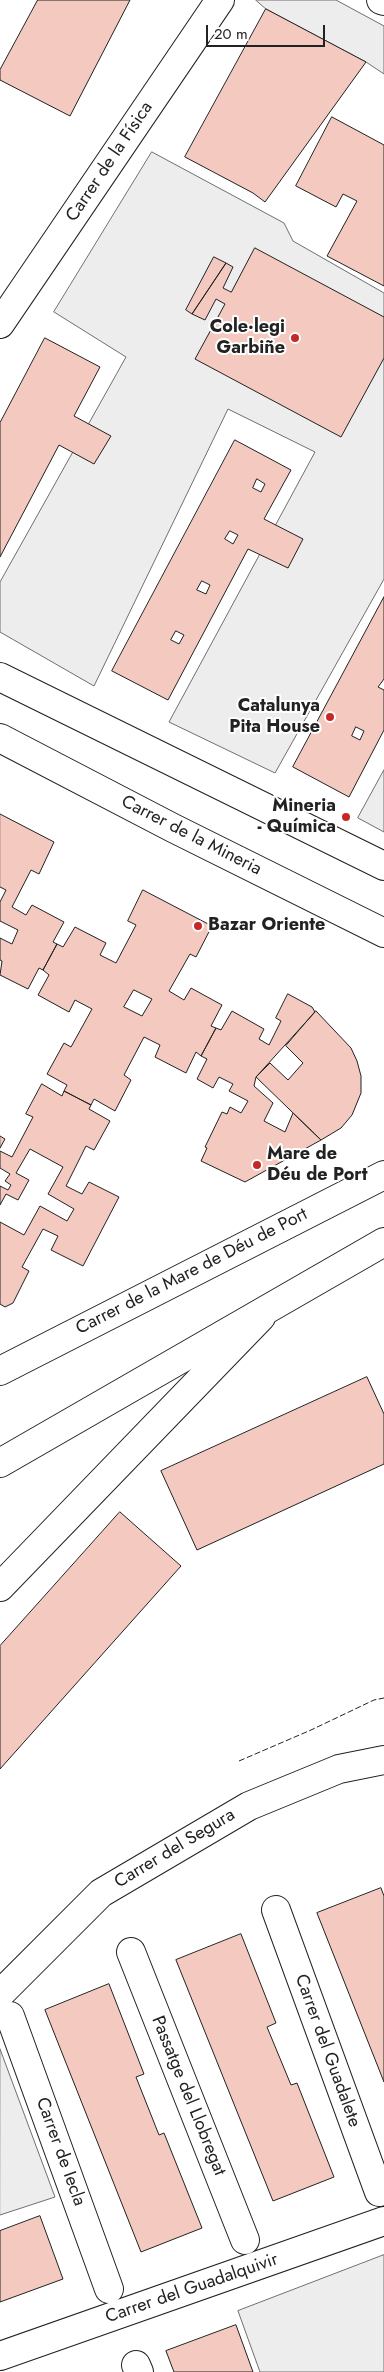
<!DOCTYPE html>
<html>
<head>
<meta charset="utf-8">
<style>
  body { margin:0 }
  #map { position:relative; width:384px; height:2372px; overflow:hidden; background:#fff; font-family:Jost,sans-serif }
  canvas { display:block }
  .scale { position:absolute; left:206px; top:25px; width:119px; height:22px; box-sizing:border-box; border:2px solid #222; border-top:0; padding-left:6px; font-size:15px; line-height:18px; white-space:nowrap; color:#222; -webkit-text-stroke:4px #fff; paint-order:stroke }
</style>
</head>
<body>
<div id="map">
<canvas width="384" height="2372"></canvas>
<div class="scale">20 m</div>
</div>
<script>
const context = document.querySelector('canvas').getContext('2d');
context.lineJoin = 'round';
function fillPath(path, color) {
  context.fillStyle = color;
  context.fill(path, 'evenodd');
}
function trace(path, color, width, dash) {
  context.strokeStyle = color;
  context.lineWidth = width;
  context.lineCap = dash ? 'butt' : 'round';
  context.setLineDash(dash || []);
  context.stroke(path);
}
function label(font, color, halo, rows, align = 'center') {
  context.font = font + ' Jost,sans-serif';
  context.lineWidth = 4;
  context.setLineDash([]);
  context.textBaseline = 'middle';
  context.strokeStyle = halo;
  context.fillStyle = color;
  for (const [text, x, y, turn = 0] of rows) {
    context.save();
    context.translate(x, y);
    context.rotate((+turn || 0) * Math.PI / 180);
    context.textAlign = isNaN(turn) ? turn : align;
    if (halo) context.strokeText(text, 0, 0);
    context.fillText(text, 0, 0);
    context.restore();
  }
}
const parking = new Path2D(`
  M256 0H336L384 26V74L366 62 266 9Z
  M152 152 284 223 293 241 384 293V579L275 773 169 722 315 452 228 409 94 686 0 632V582L126 357 54 312Z
  M384 770V832L358 818Z
  M0 2049 55 2197 0 2215Z
  M384 2255V2372H260L238 2311Z`);
const building = new Path2D(`
  M38 0H130L70 116 0 80V70Z
  M266 9 366 62 265 202 253 193 185 157Z
  M332 117 384 145V286L327 256 357 201 343 194 336 207 296 186Z
  M255 248 384 317V358L341 437 195 359 225 304 216 299 205 320 192 314 226 263 233 267 223 288 231 292Z
  M214 257 226 263 192 314 186 310Z
  M45 338 100 367 74 416 111 436 94 464 59 445 0 557V423Z
  M235 440 291 470 264 519 303 539 288 568 248 549 168 700 112 671ZM257 479 265 484 261 492 253 488ZM230 531 238 535 233 544 225 539ZM202 581 210 585 206 594 197 590ZM176 631 184 635 179 644 171 640Z
  M384 597V679L378 687 384 690V730L349 797 293 767ZM356 727 364 731 360 740 352 736Z
  M0 814 54 842 39 874 31 870 12 907 26 915 32 905 64 922 53 942 57 944 43 970 39 968 28 989 0 975 2 961 0 960V938L12 944 18 930 0 921V902L6 890 0 887Z
  M143 890 212 926 196 957 190 954 169 991 184 1000 191 988 222 1005 211 1026 216 1028 201 1056 196 1052 186 1073 155 1057 160 1045 144 1037 124 1075 131 1080 115 1111 94 1099 91 1105 64 1091 67 1085 47 1074 64 1043 71 1047 92 1009 75 1000 69 1012 38 995 49 975 43 970 57 944 63 947 75 927 106 943 100 955 116 963 136 925 128 921ZM134 990 152 999 142 1016 124 1007Z
  M288 994 312 1007 315 1012 256 1077 254 1086 273 1103 264 1121 285 1132 293 1113 321 1140 245 1182 201 1161 207 1148 205 1147 222 1112 227 1114 230 1107 241 1113 248 1101 229 1091 233 1084 219 1077 213 1088 197 1079 207 1059 201 1056 216 1028 221 1030 232 1011 264 1029 259 1039 269 1045 281 1021 276 1018Z
  M316 1011 351 1048 357 1061 361 1076V1093L352 1115 341 1128 321 1140 256 1077 270 1063 288 1080 303 1063 286 1046Z
  M42 1084 62 1096 64 1091 91 1105 89 1109 110 1121 94 1150 86 1146 66 1186 82 1194 89 1182 119 1197 83 1266 51 1250 58 1236 43 1229 22 1267 29 1271 13 1303 5 1307 0 1304V1222L24 1235 40 1206 67 1221 74 1209 48 1194 63 1167 30 1149 16 1173 29 1180 18 1200 6 1194 0 1205V1186L8 1190 11 1185 5 1181 10 1174 0 1168V1151L12 1157 33 1117 26 1114Z
  M0 1136 5 1139 0 1148Z
  M367 1377 384 1414V1464L197 1550 161 1471Z
  M120 1512 181 1566 0 1769V1646Z
  M381 1888 384 1896V2082L317 1913Z
  M241 1934 276 2023 267 2027 291 2085 297 2083 334 2177 273 2201 176 1960Z
  M109 1984 144 2074 136 2077 159 2135 164 2133 202 2228 141 2252 45 2010Z
  M40 2216 63 2279 0 2302V2231Z
  M236 2325 253 2372H174L166 2351Z`);
const street = new Path2D(`
  M0 324 220 0
  M0 1371 384 1175
  M0 1587 261 1317
  M276 1910 379 2192
  M131 1952 245 2240
  M0 1994 101 1893 249 1806 339 1769 384 1760
  M10 2016 109 2289
  M0 2356 384 2221
  M136 2365 139 2372`);
const secondary = new Path2D(`
  M0 677 384 866
  M0 738 173 828 384 933
  M0 1463 384 1242`);
const primary = new Path2D(`
  M381 0 384 1`);
const fence = new Path2D(`
  M239 1761 311 1730 374 1700 384 1698`);
const markers = [
  [295,338,5,"#c62828"],
  [330,717,5,"#c62828"],
  [346,817,5,"#c62828"],
  [198,926,5,"#c62828"],
  [257,1165,5,"#c62828"]
];
const streetNames = [
  ["Carrer de la Física",110,162,-56],
  ["Carrer de la Mineria",191,836,27],
  ["Carrer de la Mare de Déu de Port",192,1272,-27],
  ["Carrer del Segura",175,1849,-31],
  ["Carrer del Guadalete",327,2051,70],
  ["Passatge del Llobregat",188,2096,68],
  ["Carrer de Iecla",60,2152,70],
  ["Carrer del Guadalquivir",192,2289,-19]
];
const poiNames = [
  ["Cole·legi",285,328],
  ["Garbiñe",285,349],
  ["Catalunya",320,707],
  ["Pita House",320,728],
  ["Mineria",336,807],
  ["- Química",336,828],
  ["Bazar Oriente",208,926,"left"],
  ["Mare de",267,1155,"left"],
  ["Déu de Port",267,1176,"left"]
];
fillPath(parking, '#ededed');
trace(parking, '#6f6f6f', 1);
fillPath(building, '#f3c9c0');
trace(building, '#222', 1);
trace(street, '#222', 30);
trace(secondary, '#222', 30);
trace(primary, '#222', 30);
trace(street, '#fff', 28);
trace(secondary, '#fff', 28);
trace(primary, '#fff', 28);
trace(fence, '#222', 1, [6, 2.5]);
for (const [x, y, r, color] of markers) {
  const dot = new Path2D();
  dot.arc(x, y, r, 0, 2 * Math.PI);
  context.fillStyle = color;
  context.fill(dot);
  trace(dot, '#fff', 2);
}
label('18px', '#222', '#fff', streetNames);
label('bold 18px', '#222', '#fff', poiNames, 'right');
</script>
</body>
</html>
